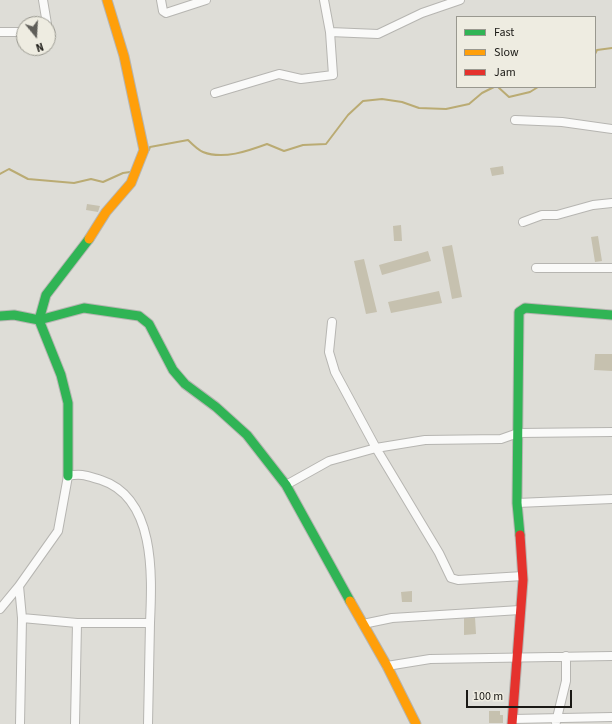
<!DOCTYPE html>
<html>
<head>
<meta charset="utf-8">
<style>
  body { margin:0 }
  #map { position:relative; width:612px; height:724px; overflow:hidden; background:#deddd7; font-family:"Source Sans 3",sans-serif }
  canvas { display:block }
  .legend { position:absolute; left:456px; top:16px; width:140px; height:72px; box-sizing:border-box; background:#eeece1; border:1px solid #99988f; margin:0; padding:5px 7px; list-style:none; font-size:12px; color:#1a1915 }
  .legend li { display:flex; align-items:center; gap:8px; height:20px }
  .legend b { width:20px; border:1px solid #99988f }
  .north { position:absolute; left:16px; top:16px; width:40px; height:40px; box-sizing:border-box; background:#eeece1; border:1px solid #99988f; border-radius:50%; rotate:162deg; font-size:11px; font-weight:700; line-height:16px; text-align:center; color:#1a1915 }
  .north::after { content:''; display:block; margin:auto; width:14px; height:18px; background:#5f5e59; clip-path:polygon(50% 0,100% 100%,50% 72%,0 100%) }
  .scale { position:absolute; left:466px; top:690px; width:106px; height:18px; box-sizing:border-box; border:2px solid #1a1915; border-top:0; padding-left:5px; font-size:12px; line-height:14px; white-space:nowrap; color:#1a1915; -webkit-text-stroke:3px #eeece1; paint-order:stroke }
</style>
</head>
<body>
<div id="map">
<canvas width="612" height="724"></canvas>
<ul class="legend">
<li><b style="height:5px;background:#30b455"></b>Fast</li>
<li><b style="height:5px;background:#ff9f0a"></b>Slow</li>
<li><b style="height:5px;background:#e5322d"></b>Jam</li>
</ul>
<div class="north">N</div>
<div class="scale">100 m</div>
</div>
<script>
const context = document.querySelector('canvas').getContext('2d');
context.lineJoin = 'round';
function trace(path, color, width, dash) {
  context.strokeStyle = color;
  context.lineWidth = width;
  context.lineCap = dash ? 'butt' : 'round';
  context.setLineDash(dash || []);
  context.stroke(path);
}
function fillPath(path, color) {
  context.fillStyle = color;
  context.fill(path, 'evenodd');
}
const stream = new Path2D(`
  M595 54 597 50 612 48
  M498 87 509 97 530 92 538 87
  M149 150 150 147 188 140C192 144 198 150 203 152 223 160 248 151 267 144L284 151 303 145 326 144 348 115 363 101 382 99 402 102 419 108 446 109 469 104 482 93 494 87
  M0 174 9 169 28 179 74 183 91 179 103 182 123 173 130 172`);
const building = new Path2D(`
  M503 166 504 174 492 176 490 168Z
  M87 204 100 206 98 212 86 210Z
  M401 225 402 241H394L393 226Z
  M598 236 602 261 595 262 591 237Z
  M452 245 462 297 452 299 442 247Z
  M428 251 431 261 382 275 379 265Z
  M364 259 377 312 366 314 354 261Z
  M439 291 442 303 391 313 388 302Z
  M595 354H612V371L594 370Z
  M412 591V602H402L401 592Z
  M475 617 476 634 464 635V618Z
  M489 711H500V715H503V723H489Z`);
const street = new Path2D(`
  M43 0 47 24
  M161 0 163 11 166 13 206 0
  M0 32H24
  M330 32 378 34 422 13 460 0
  M215 93 279 74 301 79 333 75 330 32 324 0
  M515 120 562 122 612 129
  M523 222 542 215H557L593 205 612 203
  M536 268H612
  M332 322 329 352 335 372 376 448 439 553 451 578 458 580 523 576
  M286 485 329 461 376 448 425 440 501 439 518 433 612 432
  M517 503 612 499
  M0 609 19 586
  M22 618 19 586 58 531 68 476C82 473 87 476 101 480 156 498 152 576 150 623
  M363 624 392 618 520 610
  M387 666 430 659 612 656
  M513 719 612 717
  M556 722 566 681V656
  M20 724 22 618 77 623
  M75 724 77 623H150L148 724`);
const fast = new Path2D(`
  M0 316 14 315 39 320 84 308 139 316 149 324 173 370 185 384 216 407 247 435 286 485 350 601
  M68 476V403L61 375 39 320 46 295 89 239
  M520 535 517 503 519 312 525 308 612 315`);
const slow = new Path2D(`
  M89 239 106 212 131 183 144 150 124 56 107 0
  M350 601 387 666 416 724`);
const jam = new Path2D(`
  M512 724 523 580 520 535`);
trace(stream, '#baab73', 2);
fillPath(building, '#c6c1af');
trace(street, '#b6b5b1', 10);
trace(fast, '#b6b5b1', 11);
trace(slow, '#b6b5b1', 11);
trace(jam, '#b6b5b1', 11);
trace(street, '#fafaf9', 8);
trace(fast, '#30b455', 9);
trace(slow, '#ff9f0a', 9);
trace(jam, '#e5322d', 9);
</script>
</body>
</html>
